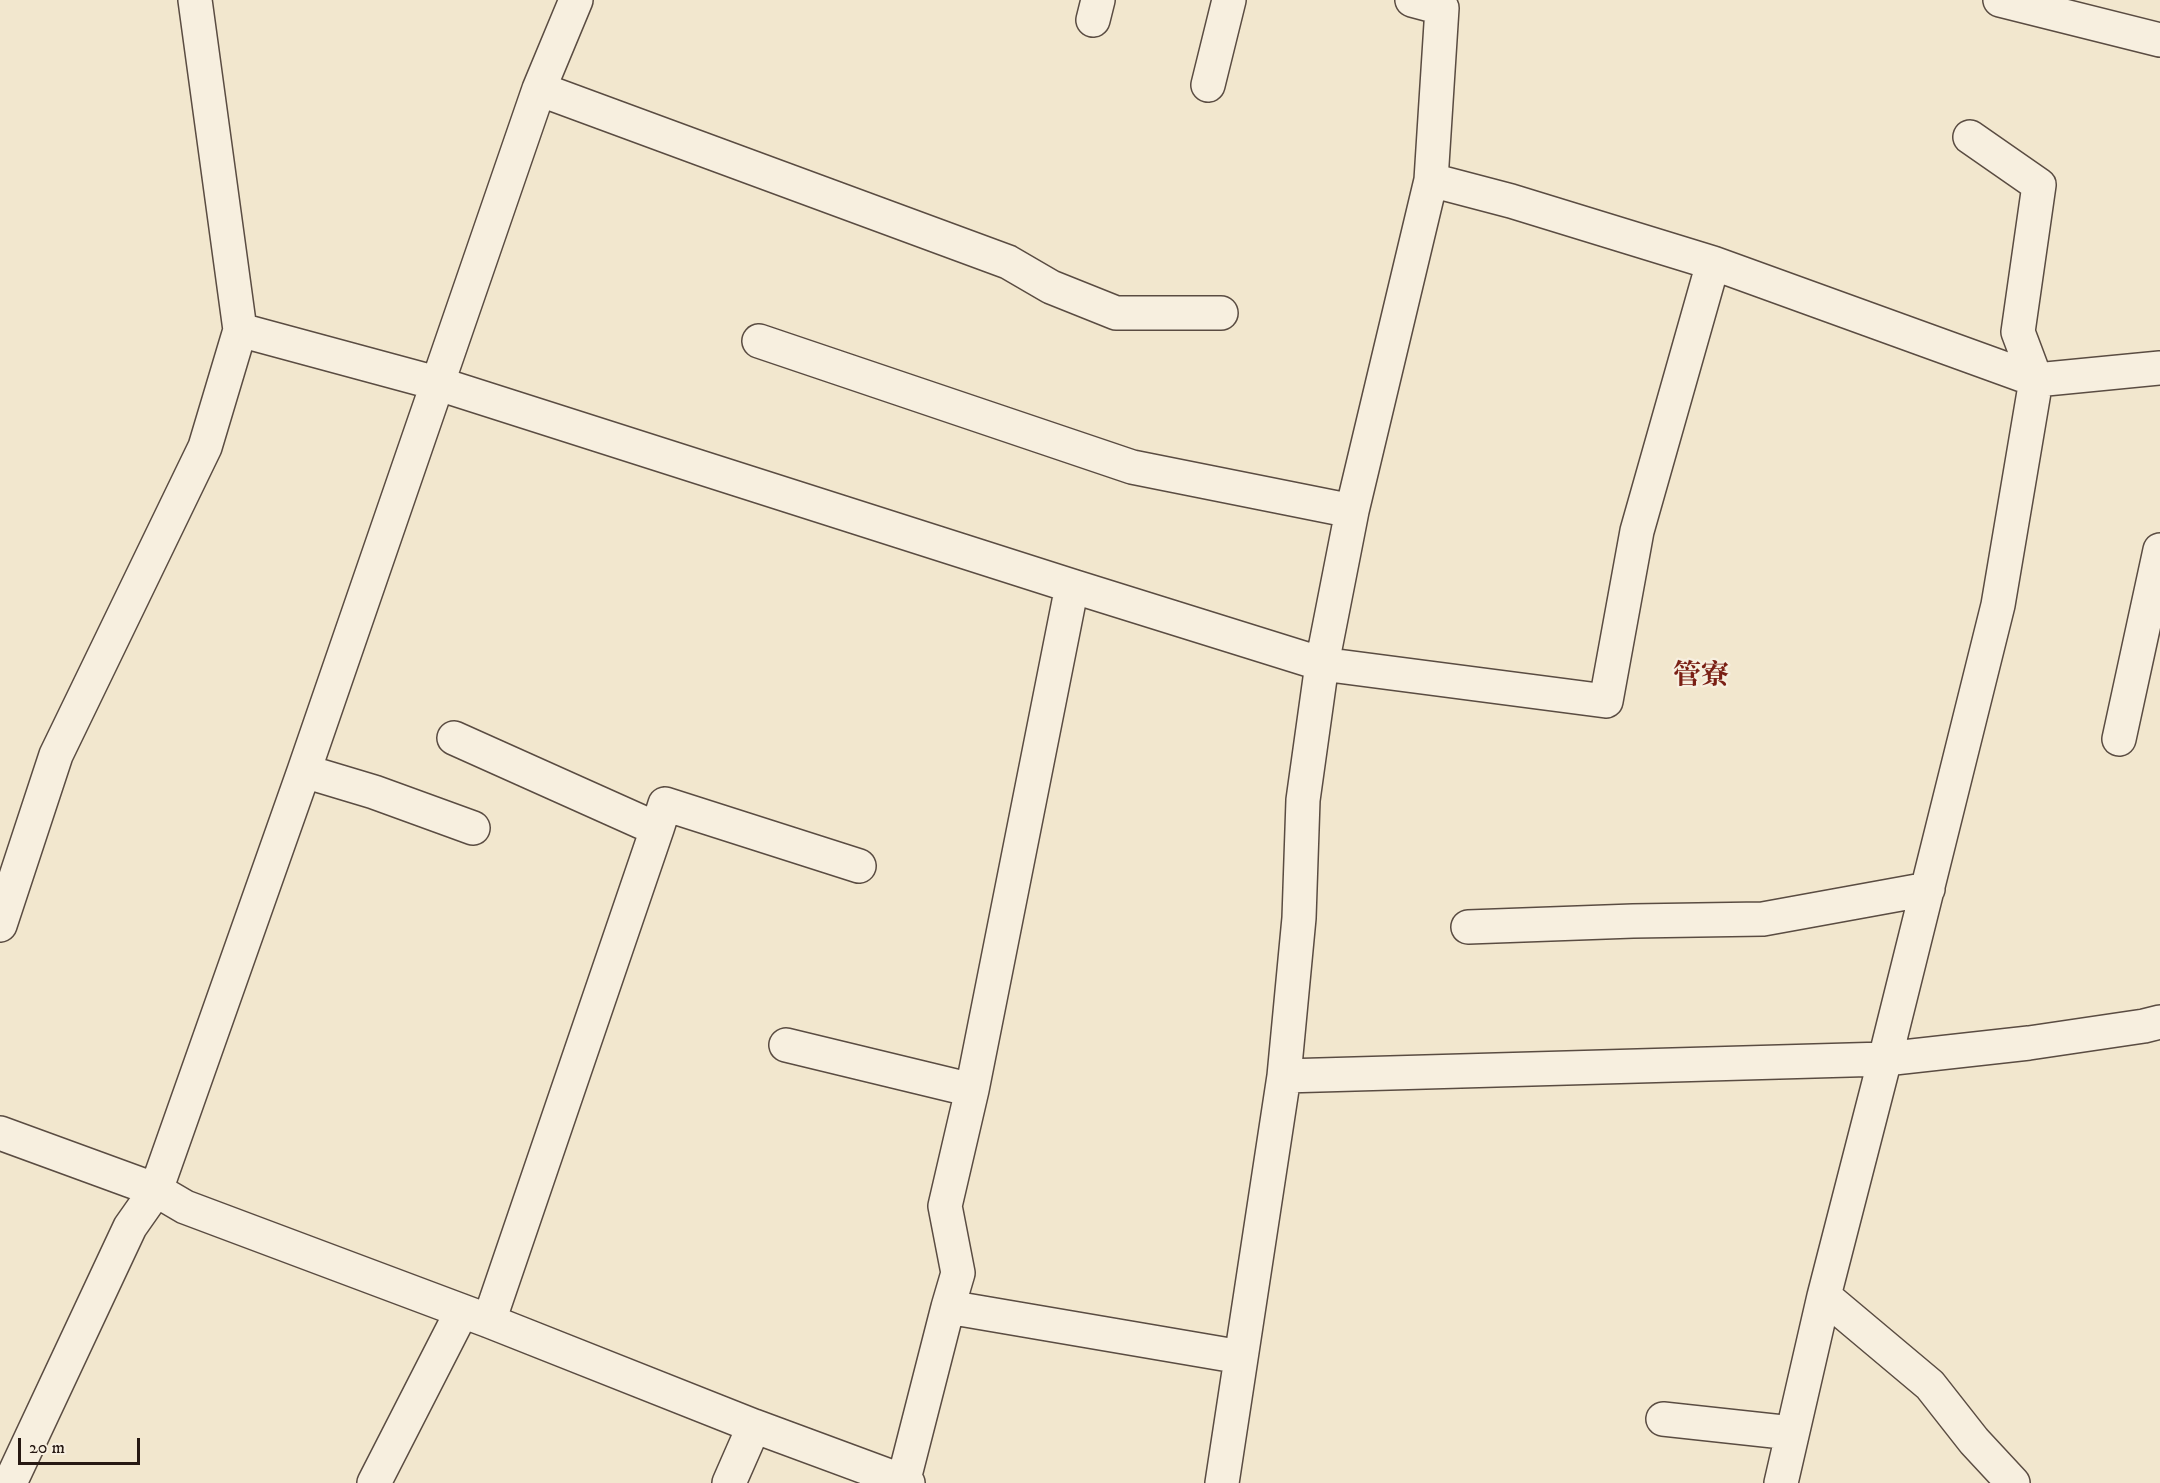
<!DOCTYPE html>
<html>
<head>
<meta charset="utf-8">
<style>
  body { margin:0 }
  #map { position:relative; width:2160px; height:1483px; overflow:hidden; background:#f2e7ce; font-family:"IM FELL DW Pica",serif }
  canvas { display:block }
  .scale { position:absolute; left:18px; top:1438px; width:122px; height:27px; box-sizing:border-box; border:3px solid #271913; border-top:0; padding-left:8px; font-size:18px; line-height:21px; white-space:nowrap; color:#271913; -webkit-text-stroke:4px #f7efdf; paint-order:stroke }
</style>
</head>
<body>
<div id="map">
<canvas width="2160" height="1483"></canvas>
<div class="scale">20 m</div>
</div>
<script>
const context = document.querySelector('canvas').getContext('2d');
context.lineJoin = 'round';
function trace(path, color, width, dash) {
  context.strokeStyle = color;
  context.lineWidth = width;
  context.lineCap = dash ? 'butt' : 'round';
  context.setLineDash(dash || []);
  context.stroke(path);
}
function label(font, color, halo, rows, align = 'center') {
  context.font = font + ' "IM FELL DW Pica","Noto Serif TC",serif';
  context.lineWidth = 4.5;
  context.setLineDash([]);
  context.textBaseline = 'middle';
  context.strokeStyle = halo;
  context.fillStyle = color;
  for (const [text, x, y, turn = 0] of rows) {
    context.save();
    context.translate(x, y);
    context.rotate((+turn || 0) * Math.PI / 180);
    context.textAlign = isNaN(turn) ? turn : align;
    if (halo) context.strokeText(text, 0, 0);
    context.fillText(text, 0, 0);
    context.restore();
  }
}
const minor = new Path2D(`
  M195 0 240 330
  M2000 0 2160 40
  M1093 20 1098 0
  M1208 85 1229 0
  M539 89 1008 262 1051 287 1116 313H1221
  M1431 180 1511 201 1713 263 2036 380 2160 368
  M759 341 1132 467 1352 511
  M454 738 657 829 489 1321
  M2119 739 2160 550
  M304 771 374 792 473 828
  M657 829 665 804 859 866
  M0 925 56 755 205 447 240 330 436 383 1072 586 1322 664 1606 701 1637 531 1713 263
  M1468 927 1633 921 1763 919 1928 889
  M786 1045 972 1090 1072 586
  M1284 1076 1885 1059 2029 1043 2144 1026 2160 1022
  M0 1133 156 1190 304 771 539 89 576 0
  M1824 1296 1930 1385 1974 1441 2013 1483
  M948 1307 958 1273 945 1206 972 1090
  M1663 1419 1792 1433
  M10 1483 130 1227 156 1190 185 1207 489 1321 754 1426 908 1483
  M374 1483 462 1311
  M729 1483 754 1426
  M903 1483 948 1307 1241 1357
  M1222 1483 1284 1076 1299 918 1303 800 1322 664 1352 511 1431 180 1442 8 1412 0
  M1781 1483 1824 1296 1885 1059 1998 605 2036 380 2018 332 2039 185 1970 137`);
const quarterNames = [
  ["管寮",1701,678]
];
trace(minor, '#5a4c42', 36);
trace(minor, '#f7efdf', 33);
label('bold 28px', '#7a1f14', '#f7efdf', quarterNames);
</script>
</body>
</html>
